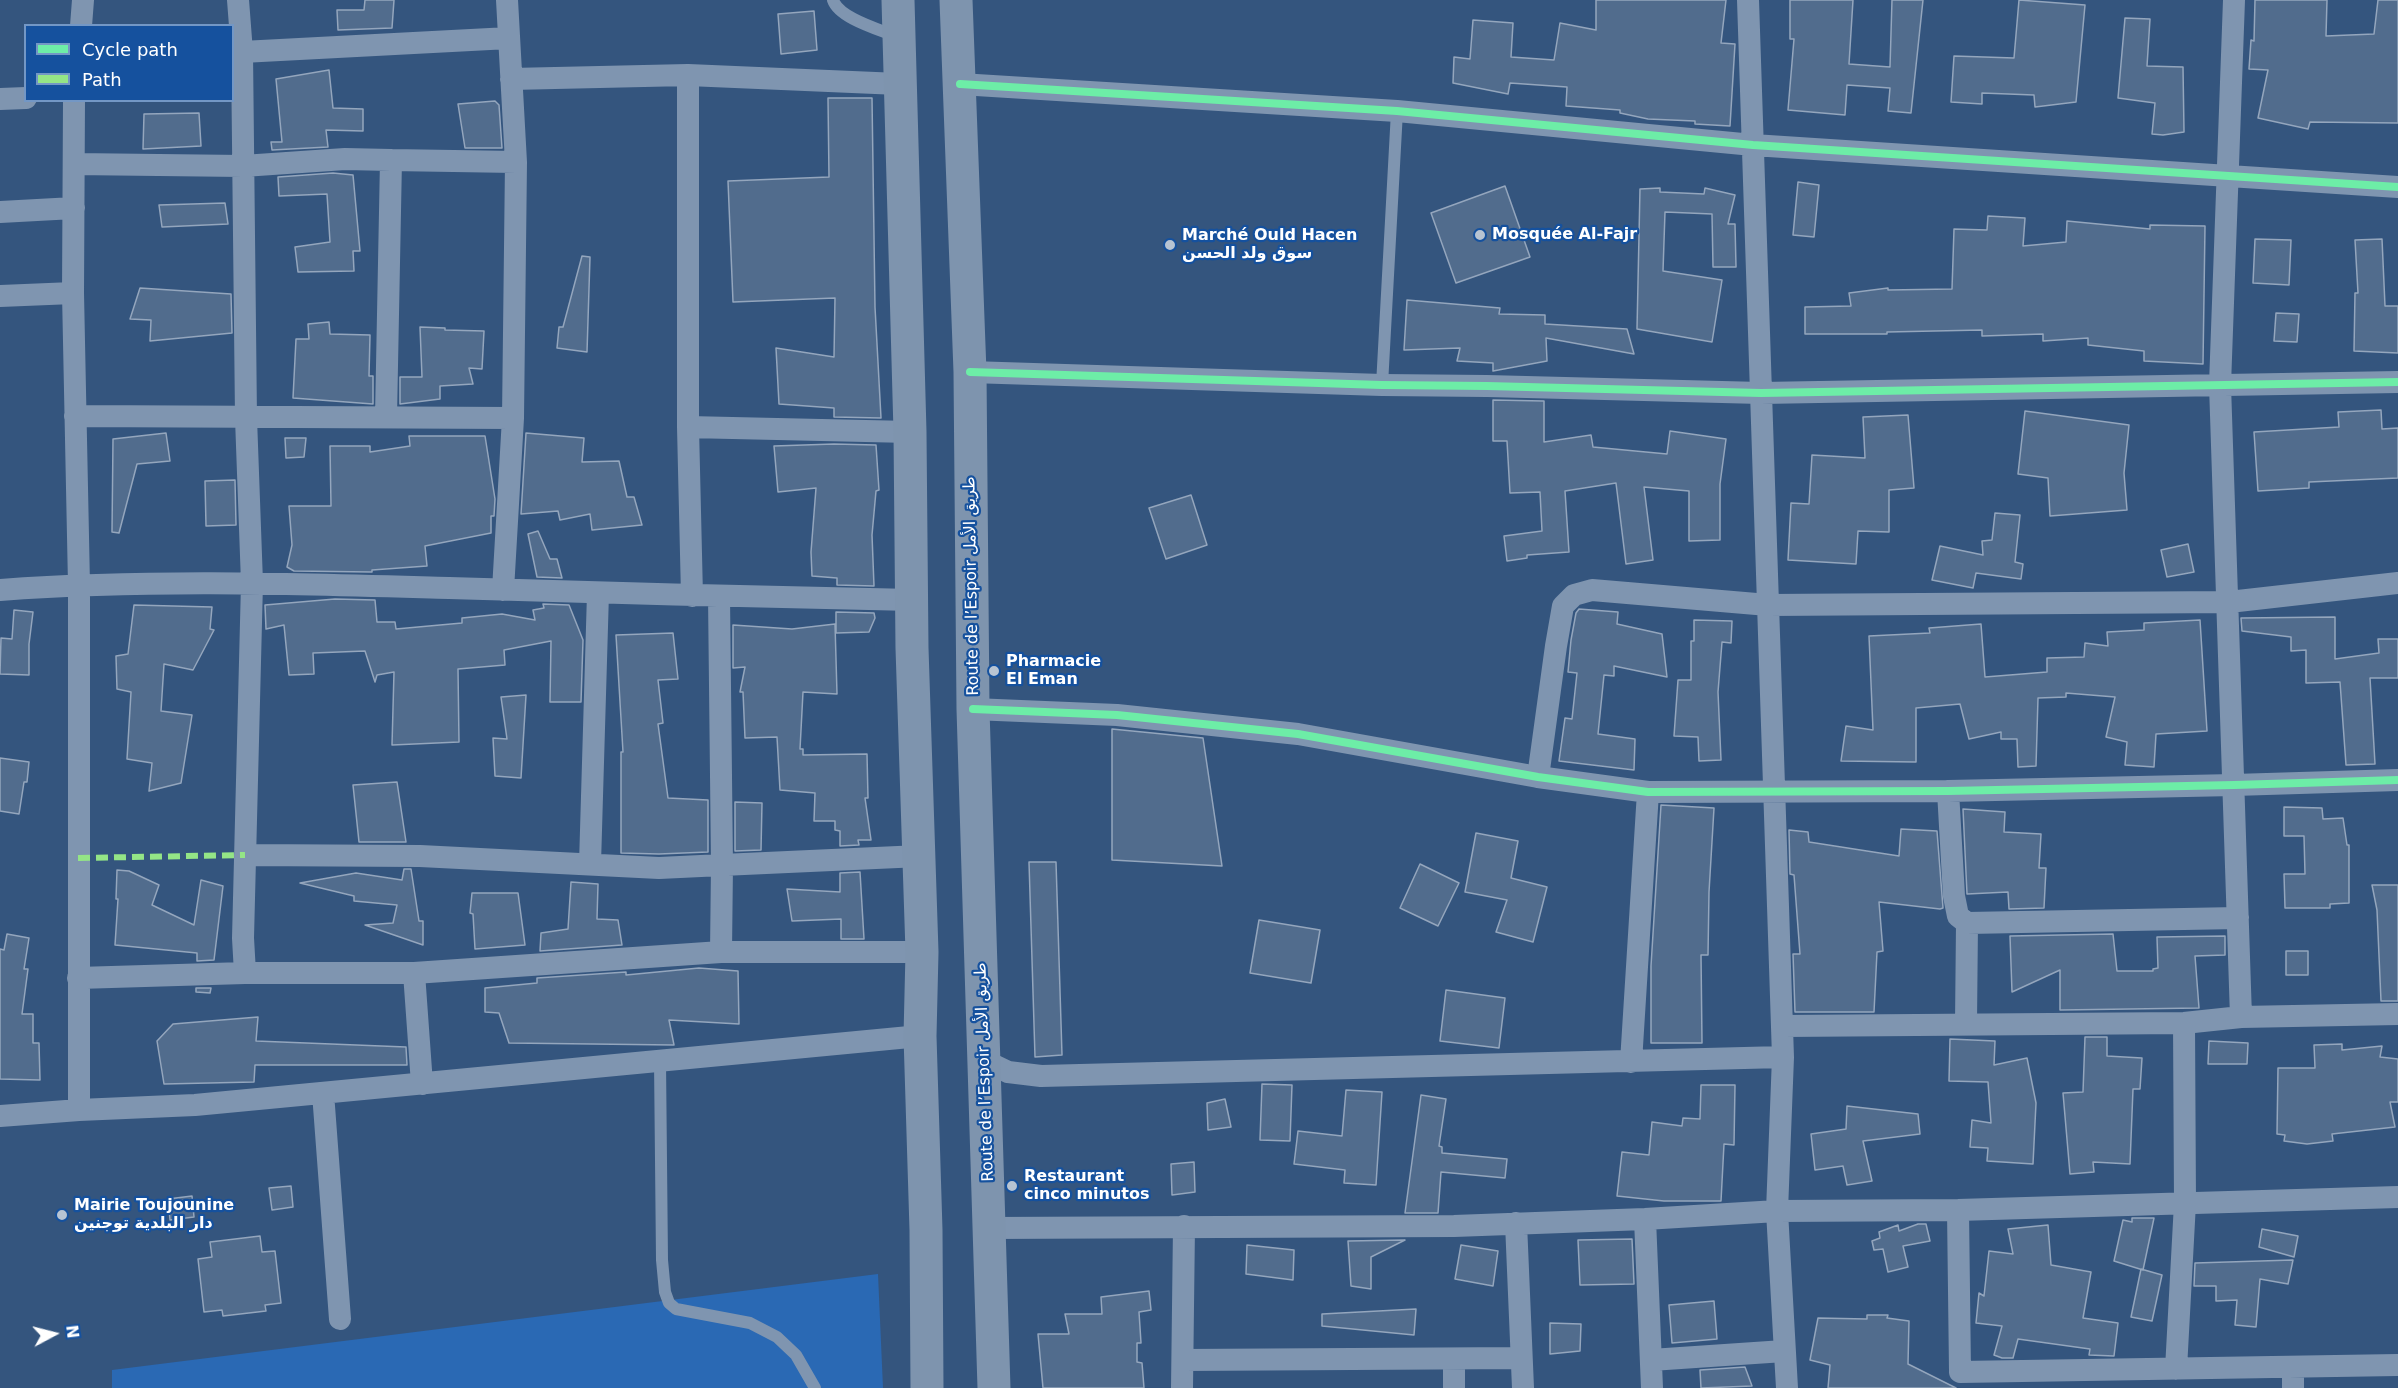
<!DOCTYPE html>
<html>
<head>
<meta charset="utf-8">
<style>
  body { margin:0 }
  #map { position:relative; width:2398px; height:1388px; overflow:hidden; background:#34557e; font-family:"DejaVu Sans",sans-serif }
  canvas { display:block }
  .legend { position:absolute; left:24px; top:24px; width:210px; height:78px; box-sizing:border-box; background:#15519e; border:2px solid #7397c5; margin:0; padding:8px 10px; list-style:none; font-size:18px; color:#fff }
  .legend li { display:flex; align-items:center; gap:12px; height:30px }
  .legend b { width:30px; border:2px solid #7397c5 }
  .north { position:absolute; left:24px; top:1304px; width:60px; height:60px; -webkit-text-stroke:4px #15519e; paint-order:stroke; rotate:83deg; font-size:16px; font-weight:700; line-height:24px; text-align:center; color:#fff }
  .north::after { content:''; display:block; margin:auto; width:21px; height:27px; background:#fff; clip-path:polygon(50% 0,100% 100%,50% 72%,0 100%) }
</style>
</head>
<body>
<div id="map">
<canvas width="2398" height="1388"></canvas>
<ul class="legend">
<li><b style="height:8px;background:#6deda7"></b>Cycle path</li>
<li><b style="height:8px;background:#94e586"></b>Path</li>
</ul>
<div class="north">N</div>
</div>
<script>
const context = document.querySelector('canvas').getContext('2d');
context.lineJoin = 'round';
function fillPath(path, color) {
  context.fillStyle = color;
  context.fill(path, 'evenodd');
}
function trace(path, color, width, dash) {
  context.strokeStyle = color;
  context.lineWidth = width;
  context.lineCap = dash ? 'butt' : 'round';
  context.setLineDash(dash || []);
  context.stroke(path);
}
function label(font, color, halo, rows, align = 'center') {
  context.font = font + ' "DejaVu Sans","Noto Sans Arabic",sans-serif';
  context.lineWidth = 4.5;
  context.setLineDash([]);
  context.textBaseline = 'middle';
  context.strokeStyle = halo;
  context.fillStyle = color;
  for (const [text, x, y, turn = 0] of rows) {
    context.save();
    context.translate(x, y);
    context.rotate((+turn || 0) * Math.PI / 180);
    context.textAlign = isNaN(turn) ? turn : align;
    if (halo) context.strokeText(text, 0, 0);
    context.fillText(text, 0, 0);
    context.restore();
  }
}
const green = new Path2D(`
  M878 1274 883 1388H112V1370Z`);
const building = new Path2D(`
  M365 0H394L392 28 338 30 337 10H364Z
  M1596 0H1726L1721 43 1735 44 1730 126 1695 124V121L1648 119 1620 113V110L1566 106 1567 87 1510 83 1508 94 1453 83 1454 57 1470 59 1473 20 1513 23 1511 57 1554 60 1560 23 1596 30Z
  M1790 0H1853L1849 64 1890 67 1892 0H1923L1911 113 1888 111 1890 88 1847 85 1845 115 1788 110 1794 39H1790Z
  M2019 0 2085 5 2076 102 2035 107 2034 95 1982 93V104L1951 102 1954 56 2014 58Z
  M2255 0H2327L2326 36 2374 34 2378 0H2398V123L2310 122 2308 129 2258 118 2268 70 2249 69 2251 40 2254 41Z
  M814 11 817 50 781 54 778 14Z
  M2125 18 2150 19 2147 66 2183 67 2184 132 2163 135 2152 134 2155 103 2118 98Z
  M329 70 333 108 363 109V131L326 130 328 147 272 150 271 142H282L276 79Z
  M828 98H872L875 307 881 418 834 417V408L779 404 776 348 834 357 835 298 733 302 728 181 829 177Z
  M495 101 499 105 502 148H465L458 104Z
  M199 113 201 146 143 149 144 114Z
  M333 173 353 175 360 251H353L354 271 298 272 295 247 330 242 327 194 279 196 278 177Z
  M1798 182 1819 185 1814 237 1793 235Z
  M1505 186 1530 257 1456 283 1431 213Z
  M1660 188V192L1704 194 1705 188 1735 195 1728 224H1735L1736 267H1713L1712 214 1665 212 1663 271 1722 280 1712 342 1637 329 1640 189Z
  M225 203 228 224 162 227 159 205Z
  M1988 216 2025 218 2023 246 2066 242 2067 221 2150 229V225L2205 226 2203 364 2144 361V351L2088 345V338L2043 341V334L1982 336V330L1887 332V334H1805V307L1851 306 1849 293 1888 288V290L1952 289 1954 229 1987 230Z
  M2255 239 2291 240 2289 285 2253 283Z
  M2382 239 2385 306H2398V353L2354 351 2355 293H2358L2355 240Z
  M582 256 590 257 587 352 557 348 559 327H563Z
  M140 288 231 294 232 333 150 341 151 320 130 319Z
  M1407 300 1500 308 1499 314 1545 315V324L1627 329 1634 354 1546 338 1547 361 1493 371V363L1457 361 1460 348 1404 350Z
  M2276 313 2299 314 2297 342 2274 341Z
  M329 322 330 334 370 335 369 376H373V404L293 398 296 339H309L308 324Z
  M420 327 445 328V330L484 331 482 369 469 368 473 384 440 386V399L400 404V377H422Z
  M1493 400 1544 401V442L1591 435 1593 447 1667 454 1670 431 1726 439 1720 484V540L1689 541V491L1644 487 1653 560 1626 564 1616 483 1565 491 1569 552 1527 555V558L1507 561 1504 536 1542 531 1540 492 1510 493 1507 441H1493Z
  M2381 410 2382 429 2398 428V478L2309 482V488L2258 491 2254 432 2339 427 2338 412Z
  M2025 411 2129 425 2124 473 2127 510 2050 516 2048 478 2018 474Z
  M1908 415 1914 488 1889 490V532L1858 531 1856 564 1788 560 1791 503 1809 504 1812 455 1865 458 1863 417Z
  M166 433 170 461 137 464 119 533 112 532 113 439Z
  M526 433 584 438 582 462 619 461 627 497H634L642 525 592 530 590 514 560 520 558 511 521 514Z
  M409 436H485L495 499 494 516H491V533L425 546 427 566 372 570V572L294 571 287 567 292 545 289 506H331L330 446H370V452L410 446Z
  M285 438H306L304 457 286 458Z
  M834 444 876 445 879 490 876 491 872 535 874 586 837 585V578L812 576 811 552 816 488 778 492 774 446Z
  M235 480 236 525 206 526 205 481Z
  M1191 495 1207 545 1166 559 1149 508Z
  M1995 513 2020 515 2015 562 2023 564 2021 579 1976 573 1973 588 1932 580 1940 546 1983 555 1982 541 1992 540Z
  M538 531 550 559H557L562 578 537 577 528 534Z
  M2188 544 2194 572 2167 577 2161 550Z
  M335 599 375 600 377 622H395L396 629 462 623V618L502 614 535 620 533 610 544 608 543 604 569 605 583 640 581 702H550L551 641 504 650 505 665 458 669 459 742 392 745 394 672 377 675 375 682 365 651 313 653 314 674 289 675 284 625 266 629 265 605Z
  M134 605 212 607 210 629 214 630 193 670 164 664 161 711 192 715 181 783 149 791 152 763 127 759 131 692 117 689 116 656 128 654Z
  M1579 609 1618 612 1617 624 1662 634 1667 677 1614 666V676L1604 675 1598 734 1635 739 1634 770 1559 761 1565 718 1572 719 1577 673 1568 672 1571 640 1576 613Z
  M14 610 33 612 29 644V675L0 674 1 638 12 639Z
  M836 612 874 613 875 618 869 632 836 633Z
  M2335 617V659L2379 653 2378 639H2398V678H2370L2375 764 2346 765 2340 682 2306 683V650L2291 651V637L2242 631 2241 618Z
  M1694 620 1732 621 1731 643 1722 642 1718 692 1721 760 1699 761 1698 737 1674 736 1678 680H1691V641H1694Z
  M2200 620 2207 731 2156 734 2154 767 2125 765 2127 742 2106 737 2115 697 2066 693V697L2038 698 2036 766 2018 767 2017 739H2001V732L1969 739 1960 704 1916 708V762L1841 761 1846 726 1873 730 1869 636 1930 633 1929 628 1981 624 1985 677 2047 672V658L2084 657 2085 643 2108 646 2107 632 2144 630V623Z
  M835 624 837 694 803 692 800 749H803V755L867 754 868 798H865L871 840H858L859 845 840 846V831L835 830V821H814L815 793 780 790 777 737 745 738 743 692H740L745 667 733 668V625L792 629Z
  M673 633 678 679 658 680 663 723 658 724 668 798 708 800V852L659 854 621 853V752H623L616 635Z
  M526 695 521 778 495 776 493 738 507 739 501 697Z
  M1112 729 1203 738 1222 866 1112 860Z
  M0 758 29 762 27 782H24L19 814 0 811Z
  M397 782 406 842H359L353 785Z
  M735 802 762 803 761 850 735 851Z
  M1661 805 1714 808 1709 892 1708 955H1701L1702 1043H1651V966Z
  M2284 807 2322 808 2323 819 2343 818 2347 845H2349V903L2330 904V908H2285L2284 874H2305L2304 836H2284Z
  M1963 809 2005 812 2004 832 2041 834 2039 868H2046L2044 908 2009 909 2008 892 1967 894Z
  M1901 829 1937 831 1943 908 1940 909 1879 902 1883 951 1877 952 1874 1012H1795L1793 954H1800L1794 875 1790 874 1789 830 1808 832 1809 842 1899 856Z
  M1476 833 1518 841 1511 878 1547 887 1533 942 1496 932 1507 900 1465 892Z
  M1029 862H1056L1062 1055 1035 1057Z
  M1420 864 1459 883 1438 926 1400 908Z
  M404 869H411L419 921H423V945L365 925 393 923 397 905 354 901V896L300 883 356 873 402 880Z
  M117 870 129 871 159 885 152 905 194 925 201 880 223 886 214 960 197 961V953L115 945 118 899H116Z
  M860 872 864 939H841V919L792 921 787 889 840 892V873Z
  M571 882 598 884 597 919 618 920 622 945 540 951 541 933 568 929Z
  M2372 885H2398V1001H2381L2377 910Z
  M472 893H518L525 945 475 949 473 914 470 913Z
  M1259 920 1320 930 1311 983 1250 973Z
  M7 934 29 938 24 969H28L22 1014H33V1043H39L40 1080 0 1079V949L4 950Z
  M2113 934 2117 971H2153V969L2158 968 2157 937 2225 936V955L2195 956 2199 1008 2060 1010V970L2012 992 2010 936Z
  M2286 951H2308V975H2286Z
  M699 968 738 971 739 1024 669 1020 674 1045 509 1043 499 1013 485 1012V988L537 983V978L626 972V975Z
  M196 988H211L210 993 196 992Z
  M1446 990 1505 998 1499 1048 1440 1041Z
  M258 1017 256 1041 406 1047 407 1065H255L254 1082 164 1084 157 1041 173 1024Z
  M2085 1037H2107V1056L2142 1058 2140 1089H2133L2130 1164 2093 1162 2094 1172 2070 1174 2063 1093 2083 1092Z
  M1950 1039 1995 1041 1994 1065 2027 1058 2036 1103 2033 1164 1987 1161 1988 1148 1970 1147 1972 1120 1991 1123 1988 1082 1949 1081Z
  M2209 1041 2248 1043 2247 1064H2208Z
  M2342 1044V1050L2382 1046 2380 1057 2398 1059V1102H2390L2395 1127 2332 1134 2333 1141 2307 1144 2284 1141 2285 1135 2277 1134 2278 1068H2315L2314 1045Z
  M1262 1084 1292 1085 1290 1141 1260 1140Z
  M1701 1085H1735L1734 1145 1724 1144 1721 1201H1664L1617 1196 1622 1152 1649 1155 1652 1122 1682 1126 1683 1118 1700 1119Z
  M1346 1090 1382 1092 1376 1185 1344 1183 1345 1170 1294 1164 1298 1131 1342 1136Z
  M1421 1095 1446 1099 1439 1146 1442 1147V1153L1507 1159 1505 1178 1441 1172 1438 1213H1405Z
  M1225 1099 1231 1127 1208 1130 1207 1103Z
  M1847 1106 1918 1114 1920 1134 1863 1141 1872 1181 1847 1185 1843 1166 1815 1170 1811 1134 1846 1129Z
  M1194 1162 1195 1192 1172 1195 1171 1164Z
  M291 1186 293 1207 272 1210 269 1188Z
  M192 1196 194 1217 170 1220 168 1199Z
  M2132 1218H2154L2143 1270 2114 1261 2123 1220 2132 1222Z
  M1918 1224H1926L1930 1241 1903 1246 1908 1267 1888 1272 1883 1249 1874 1250 1872 1241 1880 1238 1879 1232 1898 1225 1899 1231Z
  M2048 1225 2051 1265 2091 1272 2083 1318 2118 1323 2114 1356 2089 1355 2090 1349 2018 1339 2013 1358H2002L1994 1355 2002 1326 1976 1323 1979 1293 1984 1296 1989 1251 2013 1254 2008 1229Z
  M2262 1229 2298 1236 2294 1257 2259 1247Z
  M260 1236 262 1252 275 1251 281 1303 265 1305 266 1311 223 1316 222 1310 204 1312 198 1259 212 1257 210 1242Z
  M1632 1239 1634 1284 1580 1285 1578 1240Z
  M1405 1240 1371 1257V1289L1351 1286 1348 1241Z
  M1247 1245 1294 1250 1293 1280 1246 1274Z
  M1461 1245 1498 1251 1493 1286 1455 1279Z
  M2293 1260 2288 1284 2260 1279 2256 1327 2235 1325 2237 1300 2216 1301V1286H2194L2195 1263Z
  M2141 1269 2162 1275 2152 1321 2131 1317Z
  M1149 1291 1151 1310 1139 1312 1141 1343H1137V1362L1142 1363 1144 1388H1043L1038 1334H1069L1065 1314H1102L1101 1297Z
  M1714 1301 1717 1339 1672 1343 1669 1305Z
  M1416 1309 1414 1335 1322 1326V1314Z
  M1867 1315H1888L1887 1318 1909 1321 1908 1364 1956 1388H1828L1830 1365 1810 1360 1818 1318 1867 1319Z
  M1550 1323 1581 1324 1580 1351 1550 1354Z
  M1745 1367 1752 1386 1701 1388 1700 1370Z`);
const service = new Path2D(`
  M833 0C839 18 878 29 895 36
  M1382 385 1397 111
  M660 1061 662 1260 665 1292 669 1303 676 1309 750 1323 777 1337 796 1355 815 1388`);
const minor = new Path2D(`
  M238 0 242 52 246 418 252 583 243 938 245 973H414L422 1084
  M1748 0 1783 1057 1777 1211 1787 1388
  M2234 0 2220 385 2241 1017
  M81 26 83 0
  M242 52 509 38
  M688 75V427L692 596
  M511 79 688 75 899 84
  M960 84 1397 111 1753 145 2398 187
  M0 99 26 98
  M74 100 73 293 79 585V1110
  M74 164 243 166 345 159 391 160
  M0 212 74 208
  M0 296 73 293
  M970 372 1382 385 1487 386 1761 393 2398 382
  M75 416 513 418
  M386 417 391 160 516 162
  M688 427 910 432
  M0 590C150 579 299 584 449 588 603 593 758 597 912 600
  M503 590 513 418 516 162 507 0
  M973 709 1117 715 1298 734 1538 777 1648 792 1948 791 2234 785 2398 780
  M1538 777 1556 646 1563 606 1574 595 1592 590 1768 605 2229 602 2398 583
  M1948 791 1954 896 1958 916 1967 923 2238 918
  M245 855 420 856 659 868 722 865 719 596
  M590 864 598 593
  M721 952 722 865 920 856
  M414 973 721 952H922
  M78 978 245 973
  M1966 1023 1967 923
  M1783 1026 2184 1023 2241 1017 2398 1014
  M985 1061 1008 1072 1041 1076 1783 1057
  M1631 1062 1648 792
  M323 1093 340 1319
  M0 1116 79 1110 195 1105 920 1036
  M1958 1210 1960 1372 2398 1365
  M1645 1219 1652 1388
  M1516 1223 1523 1388
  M989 1228 1454 1226 1645 1219 1777 1211 1958 1210 2398 1197
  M1183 1360 1521 1358
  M1651 1360 1784 1351
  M2176 1369 2185 1203 2184 1023
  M1182 1388 1184 1226
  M1454 1388V1359
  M2293 1388V1367`);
const trunk = new Path2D(`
  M898 0 910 432 912 648 922 952 920 1036 926 1230 927 1388
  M956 0 970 372 973 709 994 1388`);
const quiet = new Path2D(`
  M78 858 245 855`);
const cycleway = new Path2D(`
  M960 84 1397 111 1753 145 2398 187
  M970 372 1382 385 1487 386 1761 393 2398 382
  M973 709 1117 715 1298 734 1538 777 1648 792 1948 791 2234 785 2398 780`);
const markers = [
  [1480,235,6,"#b8c4d2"],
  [1170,245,6,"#b8c4d2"],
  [994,671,6,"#b8c4d2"],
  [1012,1186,6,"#b8c4d2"],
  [62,1215,6,"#b8c4d2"]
];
const poiNames = [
  ["Mosquée Al-Fajr",1492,235],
  ["Marché Ould Hacen",1182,236],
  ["سوق ولد الحسن",1182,254],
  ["Pharmacie",1006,662],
  ["El Eman",1006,680],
  ["Restaurant",1024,1177],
  ["cinco minutos",1024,1195],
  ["Mairie Toujounine",74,1206],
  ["دار البلدية توجنين",74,1224]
];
const streetNames = [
  ["Route de l’Espoir طريق الأمل",972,586,-91],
  ["Route de l’Espoir طريق الأمل",985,1072,-92]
];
fillPath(green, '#2a69b4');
fillPath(building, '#516c8d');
trace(building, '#94a6bd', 1.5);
trace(service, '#7f95b0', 12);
trace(minor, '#7f95b0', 22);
trace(trunk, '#7e94ae', 33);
trace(quiet, '#94e586', 6, [12, 6]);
trace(cycleway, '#6deda7', 8);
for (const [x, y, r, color] of markers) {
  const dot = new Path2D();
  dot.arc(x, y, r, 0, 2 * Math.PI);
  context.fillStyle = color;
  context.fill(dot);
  trace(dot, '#15519e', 2);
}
label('bold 16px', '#fff', '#15519e', poiNames, 'left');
label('16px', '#fff', '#15519e', streetNames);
</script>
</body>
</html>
